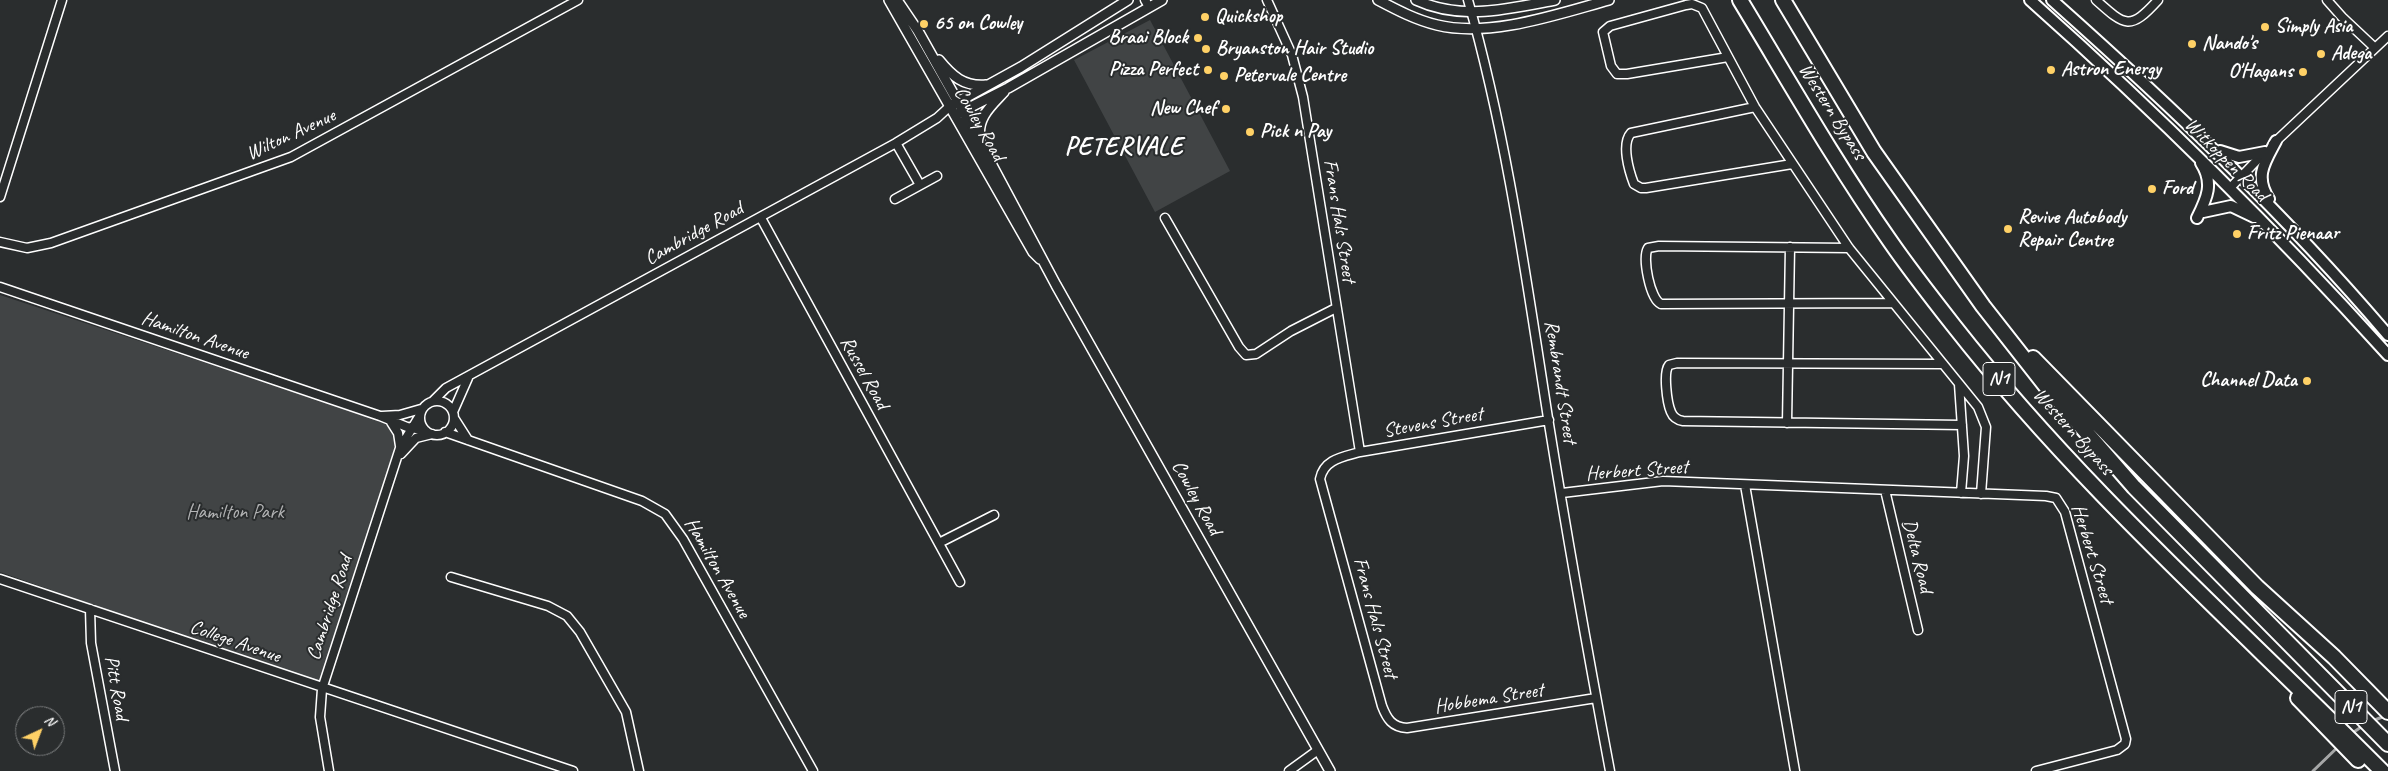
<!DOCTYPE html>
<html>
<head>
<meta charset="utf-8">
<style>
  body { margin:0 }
  #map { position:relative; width:2388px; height:771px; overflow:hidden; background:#2a2d2e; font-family:Caveat,sans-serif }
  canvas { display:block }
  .north { position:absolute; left:15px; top:706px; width:50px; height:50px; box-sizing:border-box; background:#2a2d2e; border:1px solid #7f8182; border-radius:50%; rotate:43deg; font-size:14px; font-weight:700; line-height:20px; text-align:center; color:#fff }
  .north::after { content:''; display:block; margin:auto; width:18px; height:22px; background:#ffd166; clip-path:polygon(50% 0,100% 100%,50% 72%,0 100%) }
</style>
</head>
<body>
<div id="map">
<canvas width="2388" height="771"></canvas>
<div class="north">N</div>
</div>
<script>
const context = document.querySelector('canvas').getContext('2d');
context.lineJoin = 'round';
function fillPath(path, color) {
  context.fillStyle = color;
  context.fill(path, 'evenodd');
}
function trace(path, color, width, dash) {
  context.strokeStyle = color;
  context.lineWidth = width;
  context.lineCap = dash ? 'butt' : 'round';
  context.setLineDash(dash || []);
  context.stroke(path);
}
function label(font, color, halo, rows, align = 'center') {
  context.font = font + ' Caveat,sans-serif';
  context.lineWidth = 4;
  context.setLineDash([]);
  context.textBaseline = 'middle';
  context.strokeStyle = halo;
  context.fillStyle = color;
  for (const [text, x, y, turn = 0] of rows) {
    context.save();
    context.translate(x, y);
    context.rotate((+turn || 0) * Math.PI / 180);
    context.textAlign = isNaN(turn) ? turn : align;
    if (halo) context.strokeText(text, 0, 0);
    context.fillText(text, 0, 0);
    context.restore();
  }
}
const green = new Path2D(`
  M1150 20 1230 171 1155 212 1074 60Z
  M0 295 382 421 395 434 396 442 323 686 0 572Z`);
const stream = new Path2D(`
  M2372 721 2385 716
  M2351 734 2364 725
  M2313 771 2340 745`);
const minor = new Path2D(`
  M1145 0 1149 7
  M1267 0 1292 55 1303 97 1360 452
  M1468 0C1507 137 1526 277 1548 418 1567 536 1588 654 1610 771
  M2096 0C2125 26 2130 31 2158 0
  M2327 0 2342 17 2375 48
  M1728 57 1627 74H1617L1611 66 1603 32 1610 26 1686 5 1692 4 1702 8 1755 107 1849 248 1978 407 1986 427 1981 494
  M1755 107 1631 133C1621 144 1629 171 1634 184L1641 188H1646L1792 164
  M896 143 920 185
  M2273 144 2388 36
  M2230 188 2265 152
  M0 197 62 0
  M895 199 937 176
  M761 218 960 582
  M1165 218 1239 347 1246 355 1256 354 1291 331 1336 308
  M0 242 27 248 51 243 291 157 578 0
  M1849 248 1659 246 1648 248C1642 258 1650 299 1661 304L1892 303
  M0 287 380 416 407 427 426 431
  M1943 364 1677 363 1669 365C1663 372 1667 403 1671 412 1673 417 1677 420 1683 421L1962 425
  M1959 384 1964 456 1961 493
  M420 418a17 17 0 1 1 34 0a17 17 0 1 1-34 0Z
  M433 401 446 388 896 143 937 118 949 107
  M453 412 468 378
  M382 416 400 415 421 409
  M454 418 468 440
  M1549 420 1360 452C1343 457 1324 459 1320 479L1382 706C1387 719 1392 727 1407 728L1596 698
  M391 422 398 433 400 446
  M1787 423 1790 247
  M445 432 642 501 665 514 683 539 813 771
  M401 454 416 438 432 434
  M1745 485 1795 771
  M1885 490 1918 630
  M1562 493 1663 481 2046 496 2056 498 2065 512 2126 739 2125 744 2117 750 2036 771
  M939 543 994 515
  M451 577 548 606 567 616 580 632 626 712 639 771
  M0 579 573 771
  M90 609 91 643 115 771
  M329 771 320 717 322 689 400 448 420 415
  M1289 771 1318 750`);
const tertiary = new Path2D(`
  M889 0 1033 252 1040 259
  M897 0 918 31 963 111 1056 285 1330 771
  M1378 0C1397 10 1416 20 1437 25 1490 38 1558 14 1609 0
  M1416 0C1461 21 1508 9 1555 0
  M939 60C952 76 964 87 986 85
  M954 104 1021 67 1128 0
  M959 113 1008 88 1162 0
  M980 140C976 118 991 106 1004 92`);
const secondary = new Path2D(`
  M2030 0C2156 112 2275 230 2388 355
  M2052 0C2170 105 2285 214 2388 335
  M2220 151 2239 157 2265 152
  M2269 199C2254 176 2265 162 2276 141
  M2203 212 2231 206 2254 217
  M2197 218C2207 198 2214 183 2201 163`);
const motorway = new Path2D(`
  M1740 0C1789 81 1836 164 1890 241 1910 270 1932 298 1954 326 2081 488 2237 625 2382 771
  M1783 0 1874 152 1983 306 2045 385 2134 487 2388 744
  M2033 358 2257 587 2334 657 2388 712
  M2298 698 2358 760`);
const markers = [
  [1205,17,5,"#ffd166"],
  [924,24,5,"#ffd166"],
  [2265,27,5,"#ffd166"],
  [1198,38,5,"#ffd166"],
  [2192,44,5,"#ffd166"],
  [1206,49,5,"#ffd166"],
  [2321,54,5,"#ffd166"],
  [1208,70,5,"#ffd166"],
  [2051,70,5,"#ffd166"],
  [2303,72,5,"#ffd166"],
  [1224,76,5,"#ffd166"],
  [1226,109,5,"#ffd166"],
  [1250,132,5,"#ffd166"],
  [2152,189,5,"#ffd166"],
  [2008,229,5,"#ffd166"],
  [2237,234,5,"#ffd166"],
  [2307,381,5,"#ffd166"]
];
const shields = [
  [1999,379,32],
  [2351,707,32]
];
const shieldNames = [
  ["N1",1999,379],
  ["N1",2351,707]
];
const poiNames = [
  ["Quickshop",1215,17],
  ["65 on Cowley",934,24],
  ["Simply Asia",2275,27],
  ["Braai Block",1188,38,"right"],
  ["Nando's",2202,44],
  ["Bryanston Hair Studio",1216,49],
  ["Adega",2331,54],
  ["Pizza Perfect",1198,70,"right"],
  ["Astron Energy",2061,70],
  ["O'Hagans",2293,72,"right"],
  ["Petervale Centre",1234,76],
  ["New Chef",1216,109,"right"],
  ["Pick n Pay",1260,132],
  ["Ford",2162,189],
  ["Revive Autobody",2018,218],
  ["Repair Centre",2018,241],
  ["Fritz Pienaar",2247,234],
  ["Channel Data",2297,381,"right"]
];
const streetNames = [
  ["Western Bypass",1832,112,58],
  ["Cowley Road",979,124,60],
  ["Wilton Avenue",291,135,-25],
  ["Witkoppen Road",2226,160,45],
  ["Frans Hals Street",1339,221,81],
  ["Cambridge Road",694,234,-29],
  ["Hamilton Avenue",195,336,19],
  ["Russel Road",864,373,61],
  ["Rembrandt Street",1560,382,81],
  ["Stevens Street",1433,423,-10],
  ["Western Bypass",2073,432,48],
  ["Herbert Street",1637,471,-4],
  ["Cowley Road",1196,498,61],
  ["Herbert Street",2092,554,73],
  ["Delta Road",1917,556,76],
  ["Hamilton Avenue",717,568,60],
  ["Cambridge Road",330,608,-72],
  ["Frans Hals Street",1375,618,75],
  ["College Avenue",235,642,19],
  ["Pitt Road",116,688,80],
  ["Hobbema Street",1489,699,-9]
];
const parkNames = [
  ["Hamilton Park",235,513]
];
const districtNames = [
  ["PETERVALE",1124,147]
];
fillPath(green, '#414445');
trace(stream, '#a6a7a7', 3);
trace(minor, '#fff', 11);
trace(tertiary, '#fff', 12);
trace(secondary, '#fff', 14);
trace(motorway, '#fff', 18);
trace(minor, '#2a2d2e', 8);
trace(tertiary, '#2a2d2e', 9);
trace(secondary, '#2a2d2e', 10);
trace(motorway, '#2a2d2e', 14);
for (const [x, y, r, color] of markers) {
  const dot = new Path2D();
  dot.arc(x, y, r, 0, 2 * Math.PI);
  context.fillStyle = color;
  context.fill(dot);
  trace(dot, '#2a2d2e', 2);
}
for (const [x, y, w] of shields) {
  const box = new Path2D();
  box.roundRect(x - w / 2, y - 16.5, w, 33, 4);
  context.fillStyle = '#2a2d2e';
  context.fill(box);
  trace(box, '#fff', 1);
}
label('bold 19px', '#fff', null, shieldNames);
label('bold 20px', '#fff', '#2a2d2e', poiNames, 'left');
label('20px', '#fff', '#2a2d2e', streetNames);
label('20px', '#b3b4b5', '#2a2d2e', parkNames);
context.letterSpacing = '1px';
label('bold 25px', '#fff', '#2a2d2e', districtNames);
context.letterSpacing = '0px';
</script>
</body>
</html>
